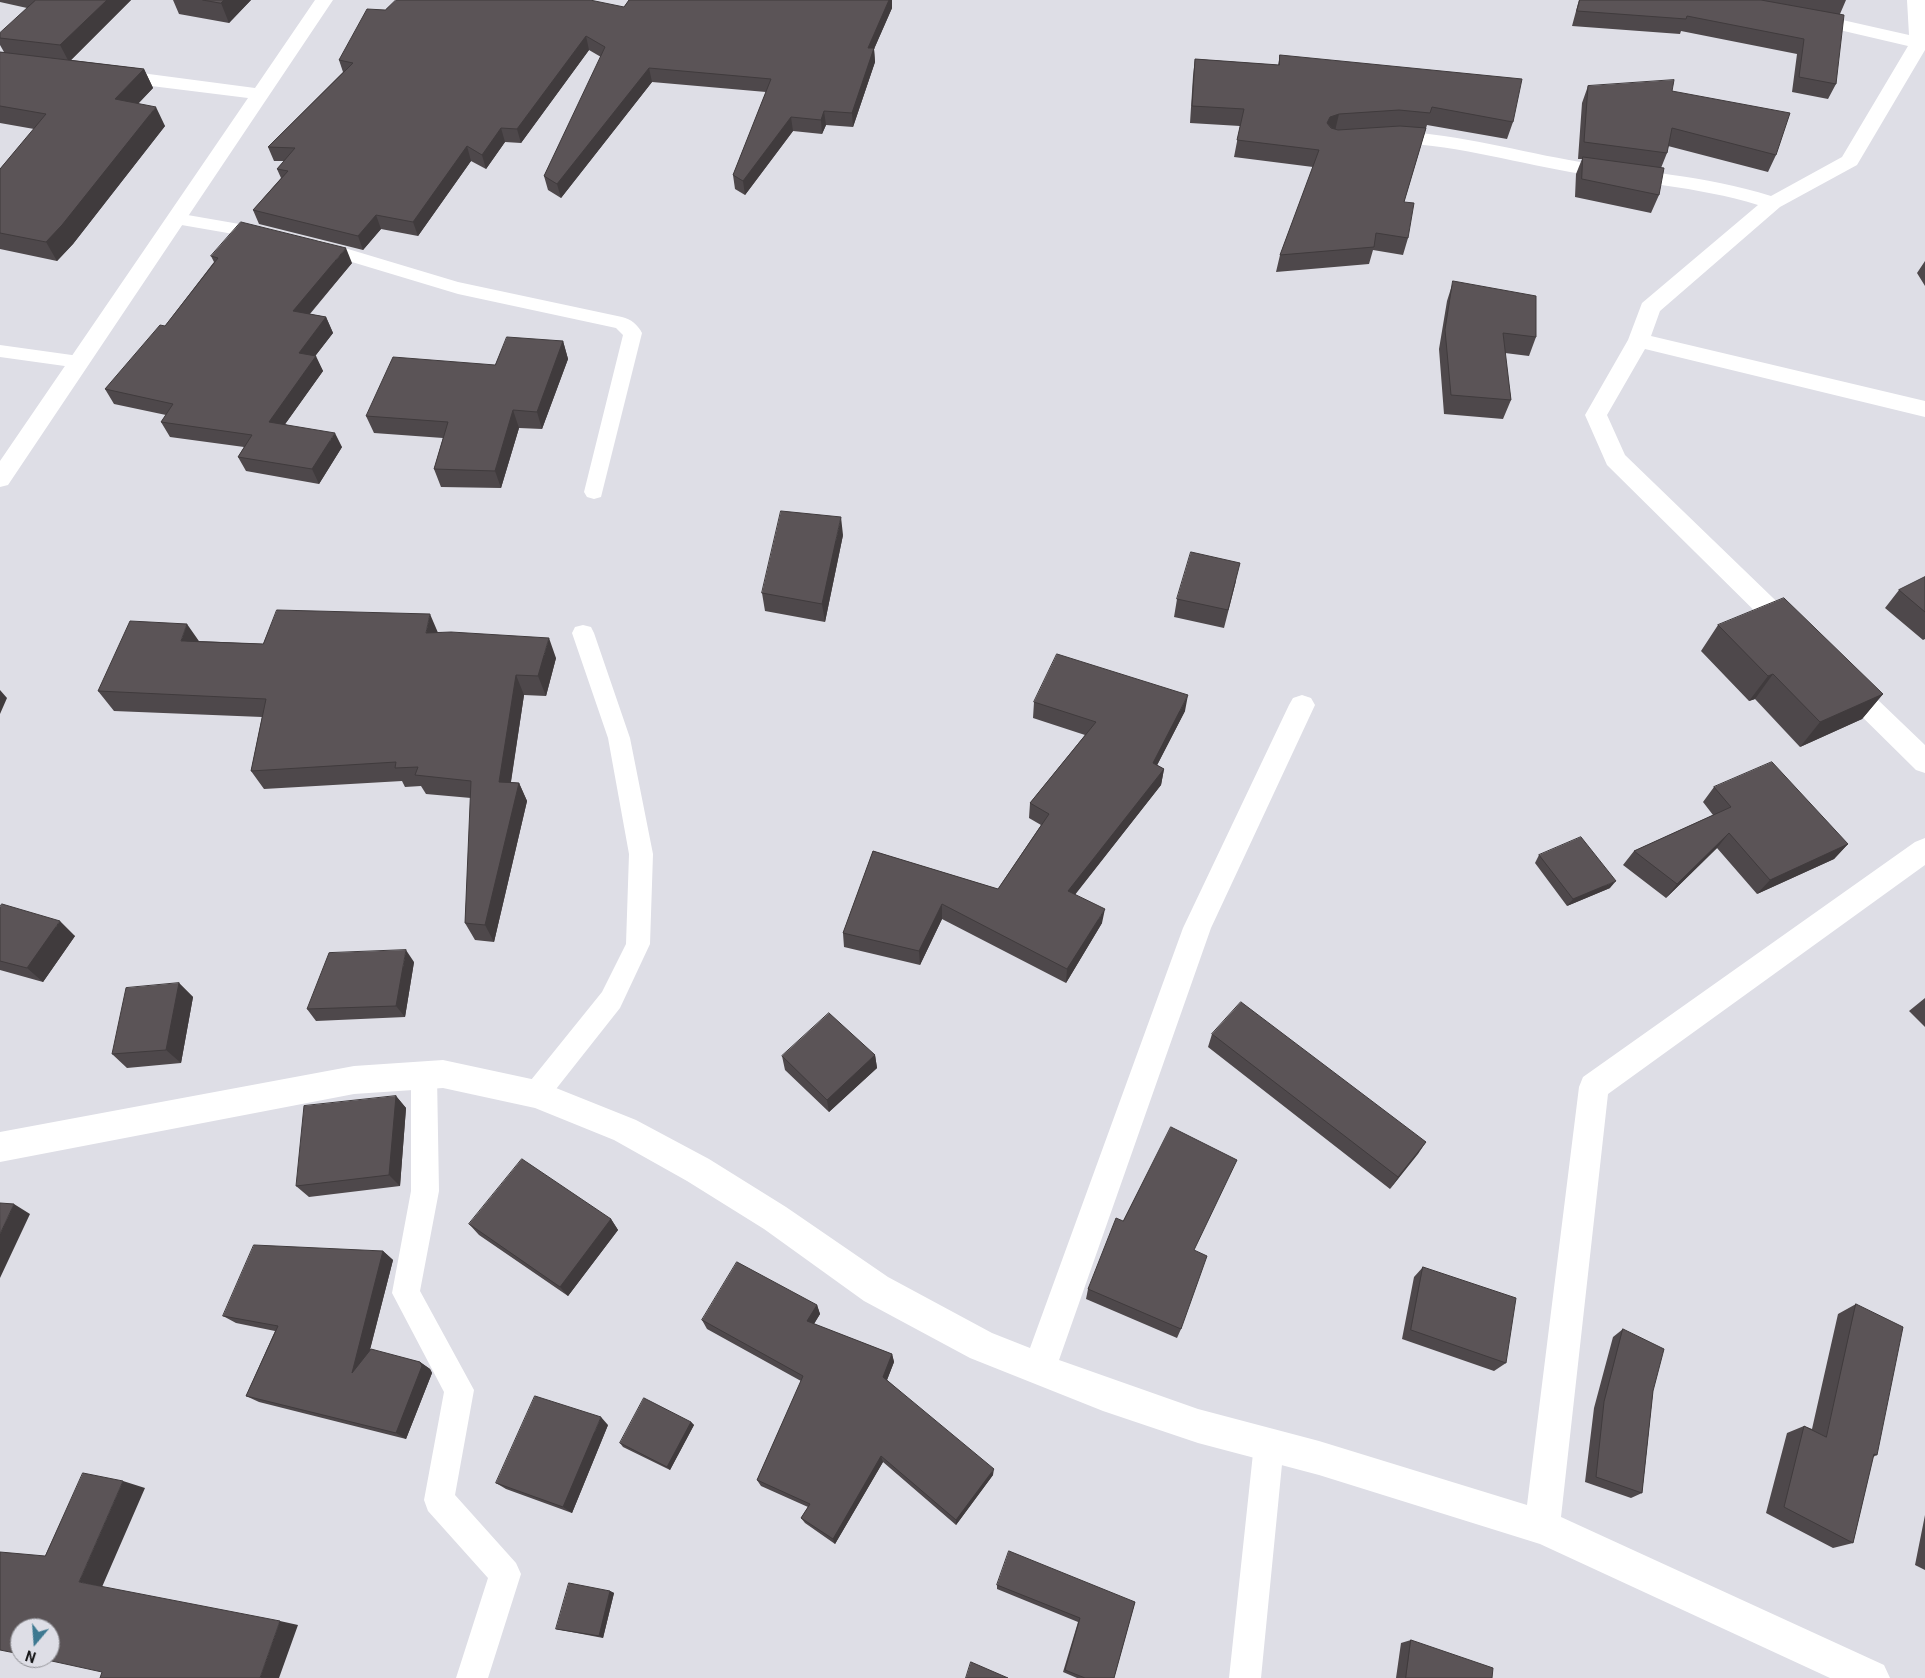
<!DOCTYPE html>
<html>
<head>
<meta charset="utf-8">
<style>
  body { margin:0 }
  #map { position:relative; width:1925px; height:1678px; overflow:hidden; background:#dedee6; font-family:Roboto,sans-serif }
  canvas { display:block }
  .north { position:absolute; left:10px; top:1618px; width:50px; height:50px; box-sizing:border-box; background:#dedee6; border:1px solid #8e8e93; border-radius:50%; rotate:198deg; font-size:14px; font-weight:700; line-height:20px; text-align:center; color:#151517 }
  .north::after { content:''; display:block; margin:auto; width:18px; height:22px; background:#3e7991; clip-path:polygon(50% 0,100% 100%,50% 72%,0 100%) }
</style>
</head>
<body>
<div id="map">
<canvas width="1925" height="1678"></canvas>
<div class="north">N</div>
</div>
<script>
const context = document.querySelector('canvas').getContext('2d');
context.lineJoin = 'round';
function fillPath(path, color) {
  context.fillStyle = color;
  context.fill(path, 'evenodd');
}
function trace(path, color, width, dash) {
  context.strokeStyle = color;
  context.lineWidth = width;
  context.lineCap = dash ? 'butt' : 'round';
  context.setLineDash(dash || []);
  context.stroke(path);
}
const service = new Path2D(`
  M176 213 274 230 277 234 274 238 268 240 170 223 167 219 170 215Z
  M318 240 458 282 622 317C631 319 638 325 642 333L601 497 594 499 587 497 584 492 623 335 616 328 458 294 312 250 309 246 312 242Z
  M0 345 79 356 86 357 89 362 86 367 79 368 0 357Z
  M583 625 591 627 594 633 630 738 653 854 650 944 620 1008 545 1103 536 1106 527 1103 523 1094 527 1085 602 992 626 944 629 854 608 738 572 633 575 627Z
  M424 1064 433 1067 437 1076 439 1191 420 1291 474 1390 455 1495 516 1563 521 1574 488 1678H456L488 1578 428 1511 424 1500 444 1392 392 1293 411 1191V1076L415 1067Z
  M1269 1429 1280 1433 1284 1444 1261 1678H1229L1254 1444 1258 1433Z`);
const minor = new Path2D(`
  M315 0H333L8 485 0 487V461L248 98 111 81 104 79 102 75 104 71 111 69 255 88Z
  M1907 0H1925V50L1857 165 1780 207 1660 311 1651 336 1925 401V417L1645 349 1607 415 1625 455 1801 625 1805 632 1801 639 1792 642 1783 639 1607 465 1585 415 1628 340 1642 303 1758 205C1697 186 1633 183 1570 172 1508 161 1449 143 1386 143L1379 141 1376 137 1379 133 1386 131C1449 132 1508 149 1569 160 1637 172 1705 175 1771 196L1842 157 1908 46 1801 21 1798 17 1801 13 1807 12 1909 35Z
  M1844 673 1853 676 1925 745V773L1916 770 1835 690 1831 683 1835 676Z
  M1302 695 1311 698 1315 705 1211 928 1059 1360 1198 1409 1319 1441 1527 1505 1579 1087 1583 1077 1915 842 1925 838V865L1608 1094 1561 1517 1884 1665 1890 1678H1830L1540 1544 1319 1475 1198 1443 1103 1411 970 1358 864 1301 764 1229 687 1181 614 1140 535 1108 443 1088 354 1094 0 1162V1132L354 1066 443 1060 536 1080 636 1120 709 1159 786 1207 888 1277 992 1333 1030 1348 1183 928 1289 705 1293 698Z`);
const wall = new Path2D(`
  M0 0H131L71 60 144 69 153 88 138 104 165 126 73 244 57 261 0 249V169L34 129 0 123V52H4L0 45V33L27 8 0 2Z
  M173 0H251L229 23 179 14Z
  M629 0H892V8L874 49 875 62 853 127 826 125 822 134 793 131 745 195 735 189 733 175 766 92 652 82 561 198 548 190 544 176 601 57 589 50 521 143 505 142 486 169 471 161 418 236 381 229 363 250 259 224 253 210 281 178 277 169 284 161H274L268 147 343 72 339 60 385 10 624 7Z
  M1579 0H1846L1840 14 1836 84 1828 99 1792 92 1797 54 1681 31 1680 34 1572 26Z
  M1280 55 1513 122 1507 139 1427 125 1404 202 1408 238 1403 255 1373 250 1369 264 1276 272 1280 255 1313 167 1234 157 1240 126 1190 123 1193 76 1195 59 1278 65Z
  M1588 86 1672 91 1776 155 1768 172 1668 146 1667 153 1661 168 1659 195 1651 213 1575 197 1576 174 1582 159H1578L1582 103Z
  M211 256 352 263 310 314 326 317 333 333 315 356 323 371 285 424 342 447 319 484 246 471 238 457 244 447 170 437 161 422 166 415 114 404 105 389 165 326 214 262Z
  M1925 261V286L1917 273Z
  M1453 282 1536 337 1529 356 1505 353 1511 400 1503 419 1444 414 1439 349 1447 301Z
  M563 341 568 359 542 429 519 428 501 488 441 487 434 469 443 438 374 433 366 416 495 365Z
  M843 535 825 622 765 611 762 593Z
  M1925 577V639L1923 640 1885 608 1899 590Z
  M1236 581 1224 628 1174 617 1177 599Z
  M1718 625 1883 694 1862 719 1800 747 1755 699 1749 701 1701 651Z
  M438 632 556 658 546 696 524 695 511 782 519 783 527 801 494 942 475 940 465 923 471 798 426 794 421 786 405 787 402 781 264 789 251 771 262 717 114 711 98 691 199 641 263 644Z
  M1034 702 1185 711 1157 765 1164 769 1161 785 1075 894 1102 923 1066 983 942 919 920 965 844 947 843 933 873 851 998 889 1041 825 1029 818 1030 803 1085 735 1033 718Z
  M1714 787 1848 844 1834 859 1757 894 1717 848 1666 898 1623 865 1634 851 1713 815 1703 802Z
  M1539 855 1610 888 1567 906 1535 863Z
  M0 907 75 936 43 982 0 970Z
  M414 962 405 1017 316 1021 307 1009Z
  M179 983 193 997 181 1063 127 1068 112 1054Z
  M1925 998V1027L1909 1011Z
  M1212 1034 1426 1142 1390 1189 1208 1047Z
  M875 1055 877 1068 829 1112 785 1070 782 1056Z
  M396 1096 406 1108 400 1186 309 1197 296 1186Z
  M611 1219 618 1230 568 1296 479 1235 469 1224Z
  M1123 1221 1194 1250 1181 1329 1177 1338 1086 1299 1088 1289Z
  M383 1251 393 1260 370 1350 420 1362 430 1369 432 1373 406 1439 259 1402 246 1396 275 1331 236 1323 223 1316Z
  M1423 1267 1506 1363 1494 1371 1402 1339 1414 1277Z
  M1856 1304 1877 1455 1873 1457 1853 1543 1833 1548 1766 1513 1787 1433 1804 1426 1812 1429 1838 1314Z
  M817 1305 820 1314 814 1324 892 1354 894 1362 887 1380 993 1475 956 1525 883 1462 835 1544 805 1523 801 1518 808 1507 761 1486 757 1480 801 1381 707 1329 702 1320Z
  M1623 1329 1653 1391 1642 1493 1631 1498 1585 1482 1594 1408 1613 1337Z
  M691 1422 694 1425 670 1470 623 1447 620 1443Z
  M608 1425 572 1513 506 1489 496 1483Z
  M1925 1515V1570L1915 1565Z
  M997 1585 1135 1602 1114 1678H1077L1063 1672 1078 1622 997 1589Z
  M610 1591 614 1593 603 1638 561 1630 556 1629Z
  M1411 1640 1492 1678H1396L1401 1643Z`);
const shadedWall = new Path2D(`
  M107 0H131L69 62 60 45Z
  M224 0H251L229 23 221 3Z
  M889 0H892V8L874 49 875 62 853 127 852 113 868 48Z
  M586 36 589 50 521 143 517 129Z
  M649 68 652 82 561 198 557 184Z
  M144 69 153 88 124 118 115 99Z
  M156 107 165 126 73 244 57 261 46 242Z
  M824 111 826 125 822 134 821 120Z
  M1339 114 1335 131 1327 123 1330 117Z
  M791 117 793 131 745 195 743 181Z
  M501 128 505 142 486 169 482 155Z
  M467 146 471 161 418 236 413 222Z
  M376 215 381 229 363 250 358 236Z
  M346 248 352 263 299 326 293 311Z
  M326 317 333 333 306 368 299 353Z
  M563 341 568 359 542 429 537 412Z
  M316 356 323 371 276 437 269 422Z
  M513 410 519 428 501 488 495 471Z
  M335 433 342 447 319 484 312 469Z
  M841 517 843 535 825 622 822 604Z
  M430 614 439 635 426 633Z
  M187 624 201 644 181 641Z
  M549 638 556 658 546 696 538 676Z
  M1773 674 1755 699 1749 701 1768 676Z
  M516 675 524 695 508 800 499 782Z
  M0 690 7 698 0 714Z
  M1883 694 1862 719 1800 747 1820 722Z
  M1188 695 1185 711 1150 779 1153 763Z
  M1164 769 1161 785 1067 905 1068 891Z
  M519 783 527 801 494 942 485 925Z
  M1729 833 1717 848 1666 898 1677 884Z
  M1848 844 1834 859 1757 894 1770 880Z
  M1616 881 1610 888 1567 906 1573 899Z
  M942 904V919L920 965 919 951Z
  M1105 909 1102 923 1066 983 1067 969Z
  M60 921 75 936 43 982 27 968Z
  M406 950 414 962 405 1017 396 1006Z
  M179 983 193 997 181 1063 166 1050Z
  M875 1055 877 1068 829 1112 827 1100Z
  M396 1096 406 1108 400 1186 389 1175Z
  M1426 1142 1418 1154 1390 1189 1398 1177Z
  M14 1204 30 1214 0 1278V1234Z
  M611 1219 618 1230 568 1296 560 1287Z
  M383 1251 393 1260 362 1380 352 1373Z
  M817 1305 820 1314 810 1330 807 1321Z
  M892 1354 894 1362 885 1385 883 1377Z
  M420 1362 430 1369 432 1373 406 1439 396 1433Z
  M601 1417 608 1425 572 1513 563 1507Z
  M691 1422 694 1425 670 1470 667 1467Z
  M881 1456 883 1462 835 1544 833 1539Z
  M994 1469 993 1475 956 1525V1520Z
  M123 1481 145 1488 102 1587 79 1582Z
  M610 1591 614 1593 603 1638 599 1636Z
  M280 1621 298 1625 279 1678H260Z`);
const building = new Path2D(`
  M36 0H107L60 45 0 38V33Z
  M203 0H224L221 3Z
  M396 0H590L624 7 629 0H889L868 48H874L852 113 824 111 821 120 791 117 743 181 733 175 771 79 649 68 557 184 544 176 605 47 586 36 517 129 501 128 482 155 467 146 413 222 376 215 358 236 253 210 288 171 277 169 295 148 268 147 353 63 339 60 367 9 385 10Z
  M1580 0H1761L1844 15 1836 84 1799 77 1804 39 1687 16 1686 19 1577 11Z
  M0 52 144 69 115 99 156 107 62 225 46 242 0 233V169L46 114 0 106Z
  M1280 55 1522 79 1513 122 1432 107 1430 113 1399 110 1339 114 1330 117 1327 123 1331 128 1338 130 1400 126 1426 128 1404 202 1414 203 1408 238 1376 233 1374 247 1280 255 1319 150 1237 140 1244 109 1192 106 1195 59 1279 65Z
  M1674 80 1672 91 1790 113 1776 155 1672 128 1667 153 1584 142 1588 86Z
  M1583 157 1664 168 1659 195 1582 179Z
  M241 222 346 248 293 311 326 317 299 353 316 356 269 422 335 433 312 469 238 457 252 435 161 422 173 404 105 389 160 325 165 326 218 258 211 256Z
  M1453 281 1536 296V337L1503 333 1511 400 1451 395 1445 330Z
  M507 337 563 341 537 412 513 410 495 471 434 469 448 422 366 416 393 357 495 365Z
  M781 511 841 517 822 604 762 593Z
  M1191 552 1240 563 1228 610 1177 599Z
  M1925 577V612L1899 590Z
  M1784 598 1883 694 1820 722 1773 674 1768 676 1718 625Z
  M277 610 430 614 426 633 451 632 549 638 538 676 516 675 499 782 519 783 485 925 465 923 471 781 415 775 418 767 395 768 396 762 251 771 266 699 98 691 130 621 187 624 181 641 263 644Z
  M1057 654 1188 695 1153 763 1164 769 1068 891 1105 909 1067 969 942 904 919 951 843 933 873 851 998 889 1049 814 1030 803 1096 722 1034 702Z
  M1772 762 1848 844 1770 880 1729 833 1677 884 1634 851 1731 807 1714 787Z
  M1581 837 1616 881 1573 899 1539 855Z
  M2 904 60 921 27 968 0 961V907Z
  M406 950 396 1006 307 1009 329 953Z
  M179 983 166 1050 112 1054 126 988Z
  M1241 1002 1426 1142 1398 1177 1212 1034Z
  M829 1013 875 1055 827 1100 782 1056Z
  M396 1096 389 1175 296 1186 304 1106Z
  M1171 1127 1237 1160 1194 1250 1207 1256 1181 1329 1088 1289 1116 1218 1123 1221Z
  M522 1159 611 1219 560 1287 469 1224Z
  M0 1203 14 1204 0 1234Z
  M254 1245 383 1251 352 1373 371 1349 420 1362 422 1366 396 1433 246 1396 278 1326 223 1316Z
  M737 1262 817 1305 807 1321 892 1354 883 1377 994 1469 956 1520 881 1456 833 1539 801 1518 810 1504 757 1480 803 1376 702 1320Z
  M1423 1267 1516 1298 1506 1363 1411 1330Z
  M1856 1304 1903 1327 1877 1455 1874 1454 1853 1543 1784 1507 1804 1426 1826 1437Z
  M1623 1329 1664 1349 1653 1391 1642 1493 1596 1477 1604 1402Z
  M535 1396 601 1417 563 1507 496 1483Z
  M644 1398 691 1422 667 1467 620 1443Z
  M83 1473 123 1481 79 1582 280 1621 260 1678H100L102 1672 38 1658H50V1628H20V1654L0 1650V1552L45 1556Z
  M1009 1551 1135 1602 1114 1678H1085L1065 1670 1080 1618 997 1585Z
  M569 1583 610 1591 599 1636 556 1629Z
  M1411 1640 1493 1668 1492 1678H1406Z
  M971 1662 1008 1678H966Z`);
fillPath(service, '#fff');
fillPath(minor, '#fff');
fillPath(wall, '#4e484b');
fillPath(shadedWall, '#403b3d');
fillPath(building, '#5b5457');
trace(building, '#403b3d', 1);
</script>
</body>
</html>
